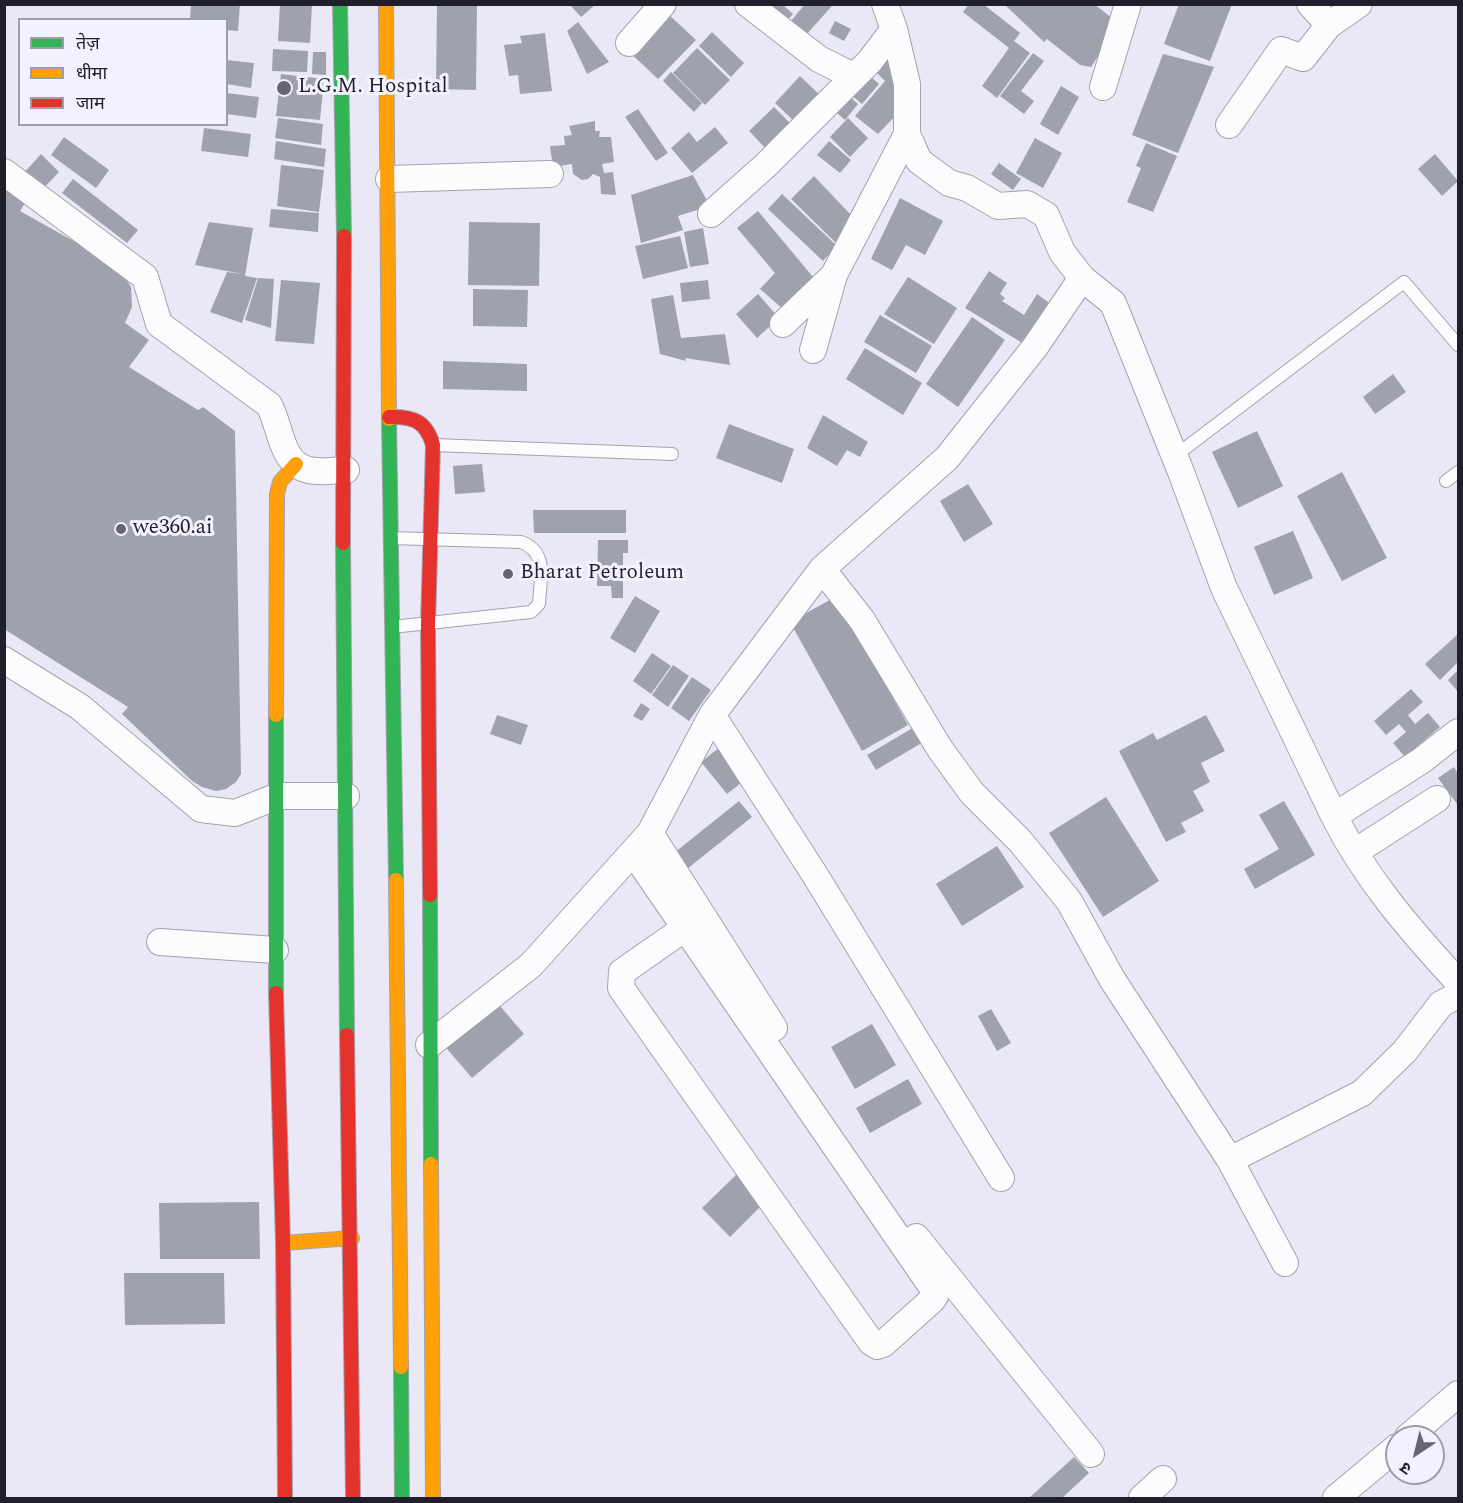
<!DOCTYPE html>
<html>
<head>
<meta charset="utf-8">
<style>
  body { margin:0 }
  #map { position:relative; width:1463px; height:1503px; overflow:hidden; background:#eae8f7; font-family:Spectral,"Noto Sans Devanagari",serif }
  canvas { display:block }
  .frame { position:absolute; inset:0; border:6px solid #201f2b; pointer-events:none }
  .legend { position:absolute; left:18px; top:18px; width:210px; height:108px; box-sizing:border-box; background:#f2f1fe; border:2px solid #9e9daa; margin:0; padding:8px 10px; list-style:none; font-size:18px; color:#201f2b }
  .legend li { display:flex; align-items:center; gap:12px; height:30px }
  .legend b { width:30px; border:2px solid #9e9daa }
  .north { position:absolute; left:1385px; top:1425px; width:60px; height:60px; box-sizing:border-box; background:#f2f1fe; border:2px solid #9e9daa; border-radius:50%; rotate:215deg; font-size:16px; font-weight:700; line-height:24px; text-align:center; color:#201f2b }
  .north::after { content:''; display:block; margin:auto; width:21px; height:27px; background:#676572; clip-path:polygon(50% 0,100% 100%,50% 72%,0 100%) }
</style>
</head>
<body>
<div id="map">
<canvas width="1463" height="1503"></canvas>
<div class="frame"></div>
<ul class="legend">
<li><b style="height:8px;background:#30b455"></b>तेज़</li>
<li><b style="height:8px;background:#ff9f0a"></b>धीमा</li>
<li><b style="height:8px;background:#e5322d"></b>जाम</li>
</ul>
<div class="north">उ</div>
</div>
<script>
const context = document.querySelector('canvas').getContext('2d');
context.lineJoin = 'round';
function fillPath(path, color) {
  context.fillStyle = color;
  context.fill(path, 'evenodd');
}
function trace(path, color, width, dash) {
  context.strokeStyle = color;
  context.lineWidth = width;
  context.lineCap = dash ? 'butt' : 'round';
  context.setLineDash(dash || []);
  context.stroke(path);
}
function label(font, color, halo, rows, align = 'center') {
  context.font = font + ' Spectral,serif';
  context.lineWidth = 6;
  context.setLineDash([]);
  context.textBaseline = 'middle';
  context.strokeStyle = halo;
  context.fillStyle = color;
  for (const [text, x, y, turn = 0] of rows) {
    context.save();
    context.translate(x, y);
    context.rotate((+turn || 0) * Math.PI / 180);
    context.textAlign = isNaN(turn) ? turn : align;
    if (halo) context.strokeText(text, 0, 0);
    context.fillText(text, 0, 0);
    context.restore();
  }
}
const building = new Path2D(`
  M191 4H240L238 31 226 30V20H190Z
  M280 4H312L310 43 278 41Z
  M437 4H477L476 90 436 89Z
  M762 4H782L793 14 782 26Z
  M805 4 832 6 806 35 791 21Z
  M969 4H983L1020 33 1014 41 1030 53 997 98 982 86 1009 48 963 12Z
  M1004 4H1094L1116 21 1115 30 1091 67 1080 65 1047 39 1044 42Z
  M1179 4H1232L1210 61 1164 44Z
  M570 5H595L581 17Z
  M665 11 696 40 658 79 627 50Z
  M835 21 851 29 844 41 829 33Z
  M578 22 609 62 587 74 567 31Z
  M712 32 744 63 731 77 699 46Z
  M545 33 552 91 520 94 518 75 509 76 504 45 522 43 520 36Z
  M697 48 730 80 705 105 673 73Z
  M273 49 308 51 307 72 272 71Z
  M892 49 900 111 878 134 855 116 885 81 871 67Z
  M313 52H326V75L312 74Z
  M1033 53 1044 61 1021 91 1034 101 1024 114 1000 96Z
  M1163 54 1214 67 1178 153 1132 135Z
  M226 60 254 63 251 88 226 84Z
  M862 69 879 84 862 104 845 90Z
  M671 72 702 103 694 112 663 81Z
  M281 74 324 79 320 120 276 116Z
  M800 76 824 99 799 126 775 103Z
  M1061 86 1079 97 1058 135 1040 124Z
  M843 91 858 104 845 120 830 107Z
  M226 93 259 97 256 118 226 114Z
  M774 107 796 129 771 154 749 131Z
  M638 109 668 153 656 161 625 117Z
  M278 118 323 124 321 145 275 138Z
  M848 118 868 138 850 157 830 137Z
  M595 121V131H600L599 137H611L614 162 602 164 604 173 613 172 616 195 601 194 600 177 593 174 588 179 582 180 573 174 572 164 553 167 550 146 565 145 564 136 572 135 569 126Z
  M715 127 728 143 692 173 671 148 689 132 697 142Z
  M204 128 251 134 248 157 201 151Z
  M64 137 109 170 96 188 51 155Z
  M1035 138 1062 153 1043 188 1016 173Z
  M276 141 326 149 324 167 274 159Z
  M829 141 851 160 840 173 817 155Z
  M1146 143 1177 156 1153 212 1127 202 1141 168 1136 166Z
  M41 154 59 172 41 191 23 174Z
  M1435 154 1458 181 1442 196 1418 169Z
  M999 163 1021 179 1013 190 991 174Z
  M281 165 324 170 319 212 277 206Z
  M693 175 710 206 678 216 683 230 641 243 631 195Z
  M814 176 852 216 836 243 791 199Z
  M73 179 138 230 127 243 62 193Z
  M4 187 26 201 20 211 118 266 131 287 132 307 125 323 149 340 129 367 198 410 203 407 235 431 241 774 236 782 226 789 216 791 202 787 192 781 122 714 128 707 4 629Z
  M782 194 837 246 823 261 768 209Z
  M900 198 943 221 925 255 906 245 892 270 871 259Z
  M271 209 319 213 318 232 269 227Z
  M758 211 813 277 783 309 760 289 775 273 737 228Z
  M209 222 253 228 245 276 257 278 242 323 210 312 227 272 243 274 195 265Z
  M469 222 540 223 539 286 468 285Z
  M703 228 709 264 690 267 684 232Z
  M680 236 688 268 643 279 635 246Z
  M989 271 1007 283 1000 294 1005 298 1002 301 1024 315 1037 294 1056 308 1029 347 965 308Z
  M908 277 957 308 934 344 884 314Z
  M258 278 274 279 271 328 245 320Z
  M281 280 320 283 314 344 275 341Z
  M708 280 710 299 682 302 680 283Z
  M473 289 528 290 527 327 473 326Z
  M758 294 779 318 757 338 736 314Z
  M673 295 681 338 725 334 730 365 685 358 686 361 660 354 651 299Z
  M880 315 932 346 916 373 864 342Z
  M972 317 1005 340 958 407 926 384Z
  M865 348 922 383 903 415 846 379Z
  M443 361 527 364V391L443 389Z
  M1393 374 1406 392 1375 414 1363 397Z
  M823 415 868 442 860 457 847 450 837 466 807 448Z
  M729 424 794 449 782 483 716 458Z
  M1257 431 1283 486 1238 508 1212 452Z
  M482 464 485 492 455 494 453 466Z
  M1342 472 1387 558 1342 581 1297 496Z
  M968 484 993 524 964 542 940 501Z
  M533 510H626V533H534Z
  M1293 531 1313 578 1274 595 1254 547Z
  M598 540H628V553H623V598H612L611 586H597Z
  M635 596 660 611 635 653 610 638Z
  M837 596 908 725 862 751 790 622Z
  M1458 634V662L1440 680 1425 664Z
  M652 653 671 666 651 694 633 681Z
  M673 665 689 676 668 707 652 695Z
  M1458 670V692L1448 680Z
  M692 677 711 690 689 721 671 708Z
  M1411 689 1423 702 1408 715 1415 724 1428 713 1440 727 1405 757 1393 743 1406 732 1399 724 1386 735 1374 721Z
  M641 703 650 709 642 721 633 716Z
  M497 715 528 725 521 745 490 734Z
  M1206 715 1225 751 1201 763 1210 782 1193 791 1204 811 1181 823 1186 832 1166 842 1119 751 1153 733 1157 740Z
  M916 726 925 741 876 770 867 755Z
  M720 747 746 779 727 794 701 762Z
  M1454 767 1458 774 1457 804 1438 778Z
  M1106 797 1159 881 1103 917 1049 833Z
  M739 801 752 817 682 873 669 857Z
  M1284 801 1315 855 1255 889 1244 869 1279 849 1259 815Z
  M997 846 1024 887 962 926 936 884Z
  M494 999 524 1034 472 1078 442 1043Z
  M991 1009 1011 1043 997 1051 978 1016Z
  M872 1024 896 1065 855 1089 831 1047Z
  M908 1079 922 1104 870 1133 856 1108Z
  M738 1173 766 1201 730 1237 702 1208Z
  M259 1202 260 1259H160L159 1203Z
  M124 1273H224L225 1324 125 1325Z
  M1074 1457 1089 1473 1062 1498H1029Z`);
const lane = new Path2D(`
  M434 445 672 454
  M1175 456 1404 282 1458 345
  M1446 481 1458 472
  M391 538 521 542C549 552 540 580 539 604L531 612 392 627`);
const street = new Path2D(`
  M748 4 819 59 853 76
  M1310 4 1329 25
  M629 43 663 4
  M1103 87 1128 4
  M1229 125 1281 50 1303 58 1329 25 1359 4
  M907 134 919 161 949 183 967 188 998 206 1027 204 1046 215 1062 252 1082 278 1113 303 1181 472 1224 588 1334 816C1365 878 1411 931 1458 982
  M4 172 145 277 159 324 269 405C281 426 280 464 309 470 320 473 335 470 346 470
  M389 179 550 174
  M711 214 765 166 870 61 894 29
  M783 324 834 275
  M813 350 834 275 907 134V84L894 29 885 4
  M822 569 862 620 940 749 972 793 1020 841 1069 901 1112 979 1230 1160 1285 1263
  M4 660 80 707 201 809 235 813 278 796H346
  M712 715 815 875 1001 1178
  M1334 816 1421 761 1458 732
  M650 833 774 1028
  M633 852 934 1290 935 1296 932 1300 883 1344 877 1346 871 1342 621 988 622 972 685 928
  M1355 852 1437 799
  M160 942 275 950
  M429 1045 531 965 650 833 712 715 822 569 947 458 1035 347 1082 278
  M1230 1160 1362 1093 1405 1051 1441 1004 1458 995
  M916 1237 1091 1454
  M1408 1437 1458 1394
  M1142 1498 1163 1479
  M1336 1498 1397 1447`);
const fast = new Path2D(`
  M340 4 344 236
  M389 419 396 880
  M343 543 347 1035
  M276 715V993
  M430 895 431 1164
  M401 1367 402 1498`);
const slow = new Path2D(`
  M386 4 389 419
  M276 715 277 494 280 482 296 464
  M396 880 401 1367
  M431 1164 433 1498
  M283 1243 352 1238`);
const jam = new Path2D(`
  M389 417C413 416 426 421 433 445L428 625 430 895
  M343 543 344 236
  M276 993 283 1243 285 1498
  M347 1035 353 1498`);
const markers = [
  [284,88,8,"#676572"],
  [121,529,6,"#676572"],
  [508,574,6,"#676572"]
];
const poiNames = [
  ["L.G.M. Hospital",298,88],
  ["we360.ai",133,529],
  ["Bharat Petroleum",520,574]
];
fillPath(building, '#9fa1ac');
trace(lane, '#a3a2ae', 14);
trace(street, '#a3a2ae', 28);
trace(fast, '#a3a2ae', 16);
trace(slow, '#a3a2ae', 16);
trace(jam, '#a3a2ae', 16);
trace(lane, '#fcfcfe', 12);
trace(street, '#fcfcfe', 26);
trace(fast, '#30b455', 14);
trace(slow, '#ff9f0a', 14);
trace(jam, '#e5322d', 14);
for (const [x, y, r, color] of markers) {
  const dot = new Path2D();
  dot.arc(x, y, r, 0, 2 * Math.PI);
  context.fillStyle = color;
  context.fill(dot);
  trace(dot, '#f2f1fe', 2);
}
label('21px', '#201f2b', '#f2f1fe', poiNames, 'left');
</script>
</body>
</html>
